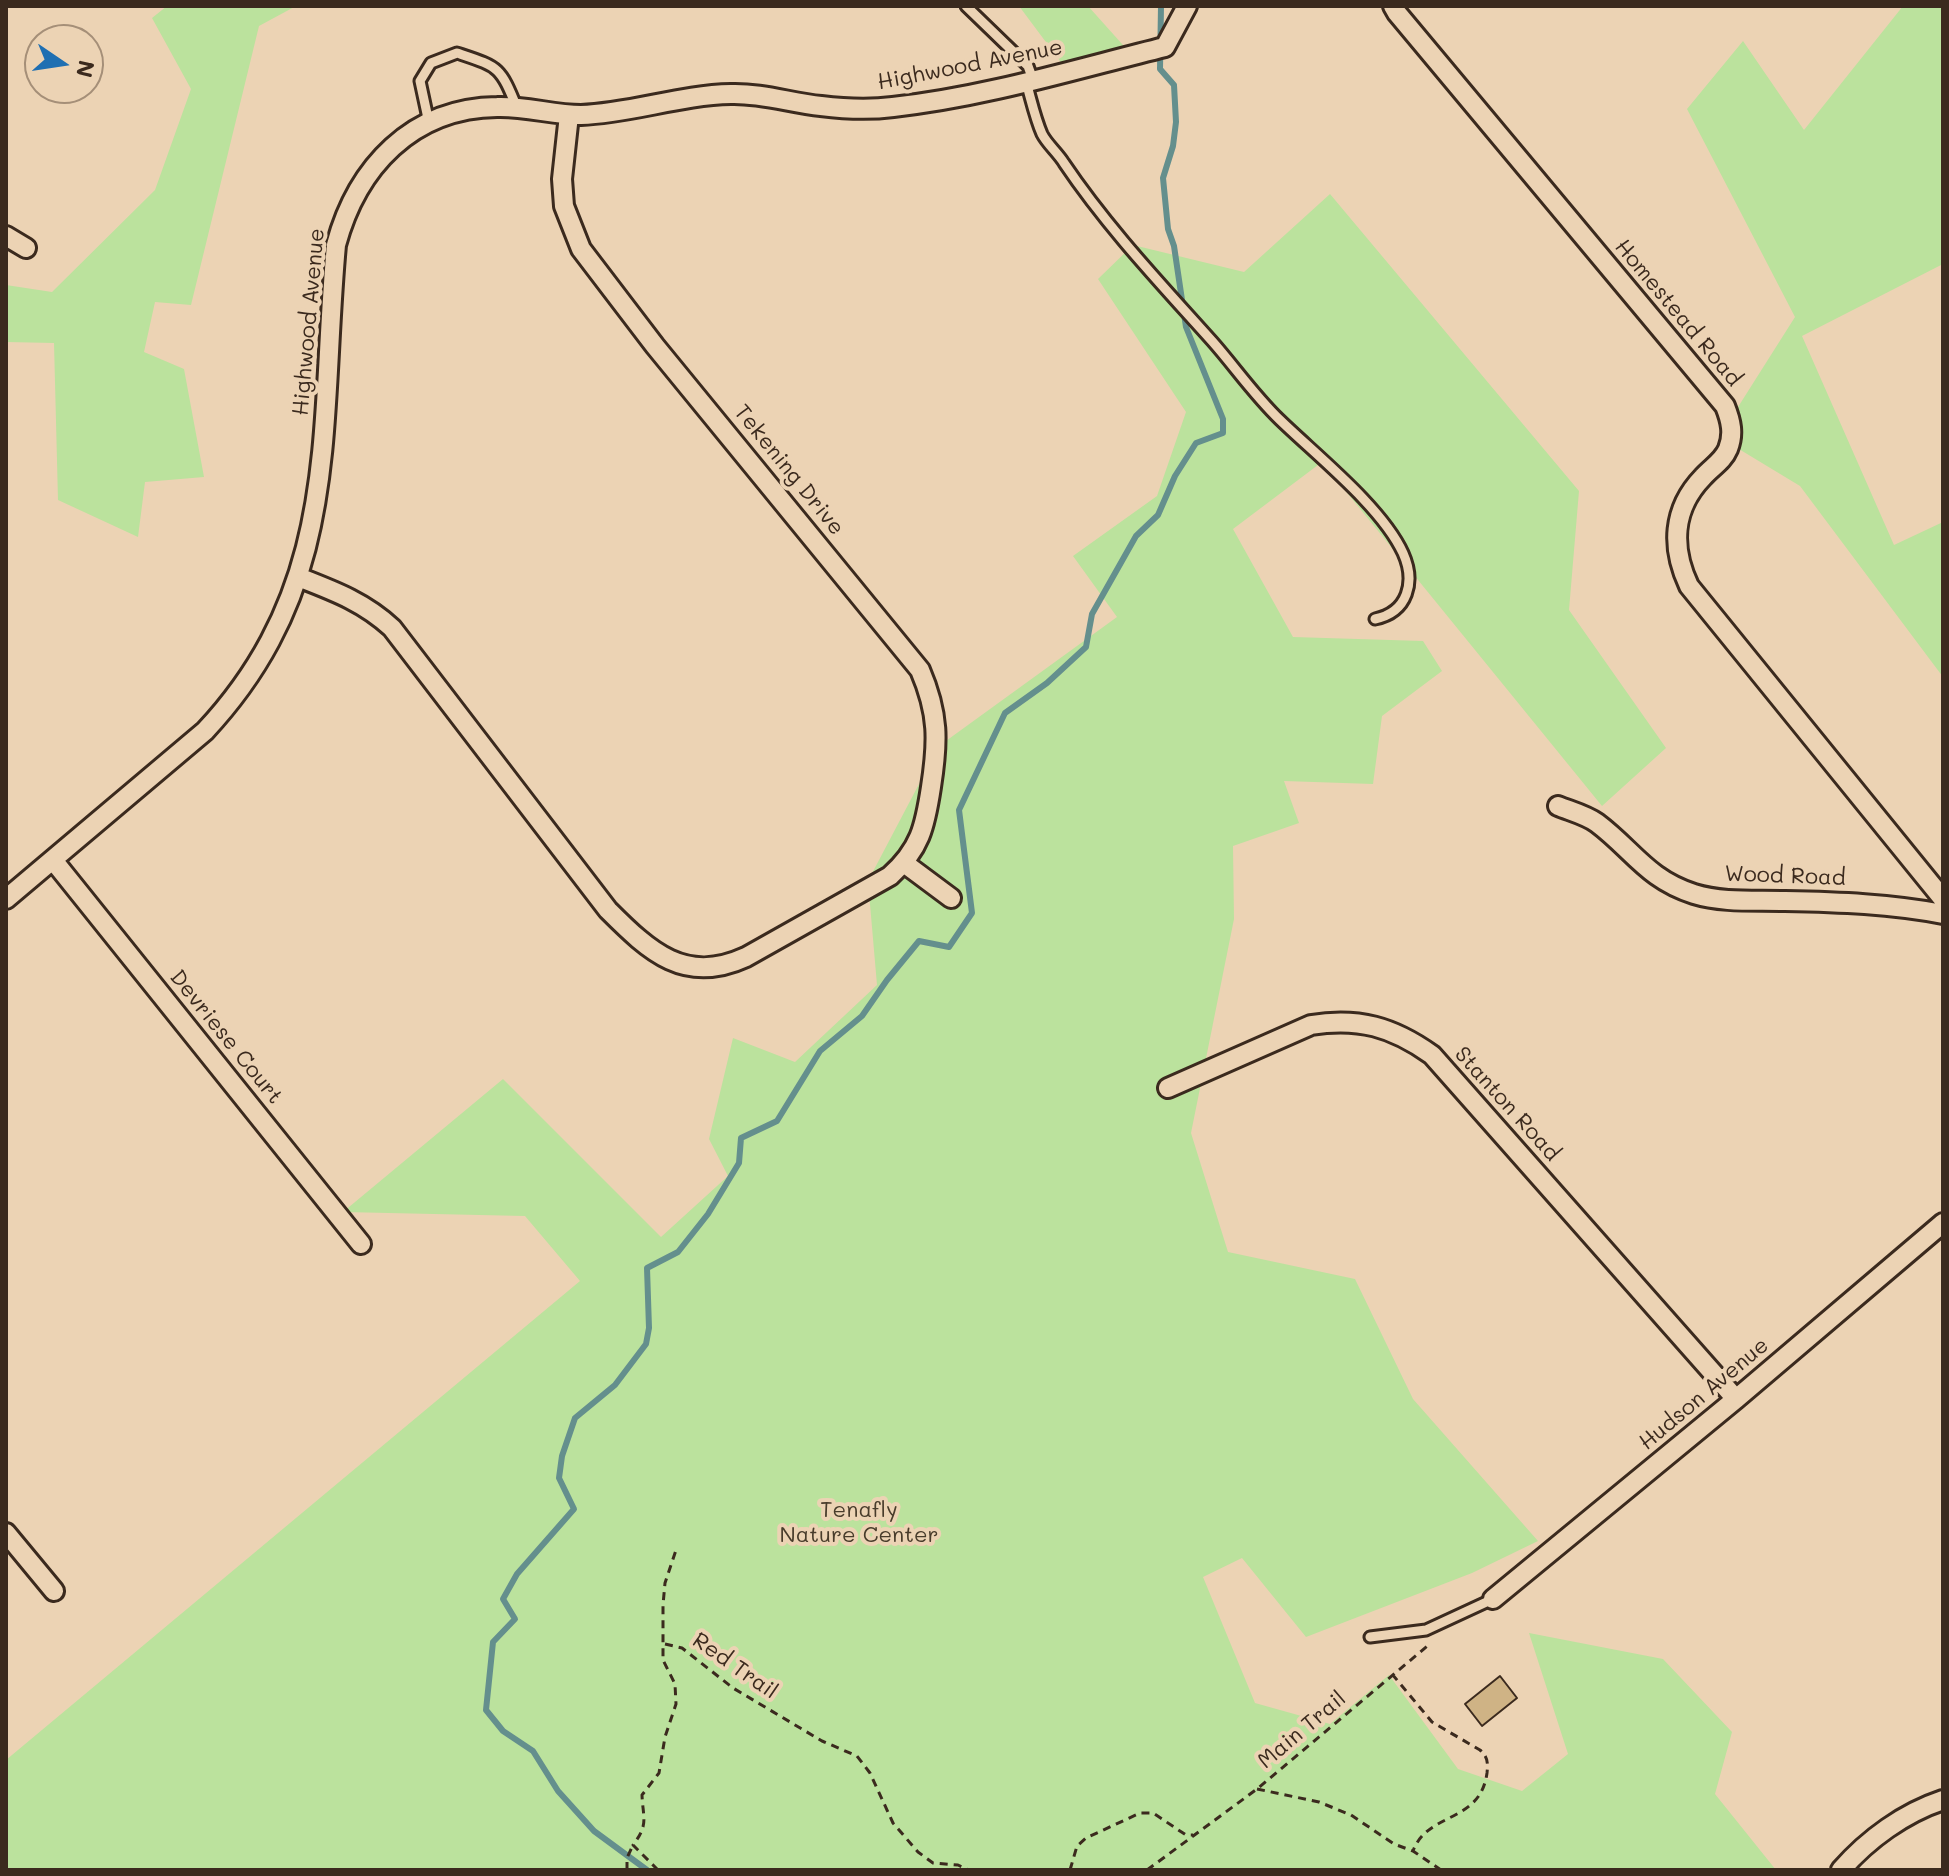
<!DOCTYPE html>
<html>
<head>
<meta charset="utf-8">
<style>
  body { margin:0 }
  #map { position:relative; width:1949px; height:1876px; overflow:hidden; background:#ecd3b4; font-family:Mali,sans-serif }
  canvas { display:block }
  .frame { position:absolute; inset:0; border:8px solid #3b2a1e; pointer-events:none }
  .north { position:absolute; left:24px; top:24px; width:80px; height:80px; box-sizing:border-box; background:#ecd3b4; border:2px solid #a58f78; border-radius:50%; rotate:103deg; font-size:22px; font-weight:700; line-height:32px; text-align:center; color:#3b2a1e }
  .north::after { content:''; display:block; margin:auto; width:28px; height:36px; background:#1f6fb2; clip-path:polygon(50% 0,100% 100%,50% 72%,0 100%) }
</style>
</head>
<body>
<div id="map">
<canvas width="1949" height="1876"></canvas>
<div class="frame"></div>
<div class="north">N</div>
</div>
<script>
const context = document.querySelector('canvas').getContext('2d');
context.lineJoin = 'round';
function fillPath(path, color) {
  context.fillStyle = color;
  context.fill(path, 'evenodd');
}
function trace(path, color, width, dash) {
  context.strokeStyle = color;
  context.lineWidth = width;
  context.lineCap = dash ? 'butt' : 'round';
  context.setLineDash(dash || []);
  context.stroke(path);
}
function label(font, color, halo, rows, align = 'center') {
  context.font = font + ' Mali,sans-serif';
  context.lineWidth = 8;
  context.setLineDash([]);
  context.textBaseline = 'middle';
  context.strokeStyle = halo;
  context.fillStyle = color;
  for (const [text, x, y, turn = 0] of rows) {
    context.save();
    context.translate(x, y);
    context.rotate((+turn || 0) * Math.PI / 180);
    context.textAlign = isNaN(turn) ? turn : align;
    if (halo) context.strokeText(text, 0, 0);
    context.fillText(text, 0, 0);
    context.restore();
  }
}
const green = new Path2D(`
  M167 6H296L259 26 191 305 155 302 144 352 184 369 204 477 145 482 138 537 58 500 54 343 6 342V285L52 292 155 190 191 89 152 18Z
  M1019 6H1088L1131 54 1066 69Z
  M1903 6H1943V264L1802 336 1894 545 1943 522V677L1800 486 1719 437 1795 317 1687 109 1743 41 1804 130Z
  M1330 194 1579 491 1569 610 1666 748 1602 806 1322 462 1233 529 1293 637 1423 641 1442 671 1382 716 1373 784 1284 781 1299 823 1233 846 1234 919 1191 1133 1228 1252 1355 1279 1413 1399 1538 1541 1472 1573 1306 1637 1242 1558 1203 1577 1255 1703 1330 1724 1389 1675 1458 1769 1522 1791 1568 1754 1529 1633 1663 1659 1732 1732 1715 1794 1776 1870H6V1760L580 1281 525 1216 343 1212 503 1079 661 1237 728 1176 709 1139 733 1038 795 1062 877 985 868 881 939 746 1117 617 1073 556 1157 496 1186 412 1098 279 1133 245 1244 272Z`);
const stream = new Path2D(`
  M647 1870 594 1831 558 1791 533 1751 503 1731 486 1710 493 1642 515 1619 503 1599 517 1574 574 1509 559 1478 562 1456 575 1418 615 1385 646 1344 649 1328 647 1268 678 1252 708 1214 739 1163 741 1138 777 1121 820 1051 862 1016 887 980 919 941 949 947 972 913 959 810 1005 713 1047 683 1086 647 1092 614 1136 536 1158 515 1175 476 1196 443 1223 433V419L1186 327 1174 246 1168 229 1163 178 1173 146 1176 122 1174 85 1160 69 1161 6`);
const building = new Path2D(`
  M1500 1676 1517 1698 1482 1726 1465 1704Z`);
const path = new Path2D(`
  M665 1644 682 1648 733 1688 822 1741 857 1756 870 1773 893 1823 918 1852 933 1863 958 1865 969 1870
  M1392 1674 1432 1722 1480 1750C1488 1757 1488 1763 1487 1773 1480 1824 1428 1811 1413 1851
  M1257 1789 1319 1802 1351 1815 1394 1844 1413 1851 1441 1870
  M627 1870V1858L633 1845
  M658 1870 633 1845C649 1824 643 1819 642 1795L659 1773 665 1737 676 1704 675 1684 663 1660V1605L665 1583 677 1547
  M1070 1870 1077 1846 1086 1838 1140 1813H1153L1186 1835H1193
  M1147 1870 1257 1789 1431 1643`);
const service = new Path2D(`
  M966 6 1028 66 1033 80
  M1026 82C1031 99 1035 118 1042 134 1047 144 1058 153 1064 163 1107 227 1161 284 1212 341 1235 367 1254 395 1280 420 1316 455 1382 507 1403 553 1416 582 1408 612 1375 619
  M429 123 420 81 431 63 457 53C499 67 500 66 517 108
  M1370 1637 1426 1630 1493 1599`);
const minor = new Path2D(`
  M1393 6 1397 13 1725 406C1731 421 1734 434 1728 449 1723 461 1712 467 1703 477 1672 509 1671 548 1689 586L1943 899
  M6 236 26 248
  M298 577C334 591 364 602 392 628L608 910C650 952 685 985 746 957L890 876C920 849 925 827 931 787 938 742 939 714 920 670L655 346 581 249 564 206 562 179 569 115
  M1558 806C1570 811 1586 815 1597 823 1633 850 1647 879 1694 894 1723 903 1756 900 1785 901 1839 902 1891 904 1943 914
  M53 860 361 1244
  M904 863 951 898
  M6 899 205 731C342 584 319 429 336 245 357 167 412 108 497 107 526 106 553 115 581 115 632 113 680 95 731 94 762 93 791 103 821 106 845 109 870 110 893 107 985 97 1076 69 1165 47L1187 6
  M1168 1088 1311 1025C1358 1017 1393 1027 1432 1055L1736 1399
  M6 1533 54 1591
  M1493 1599 1736 1399 1943 1223
  M1841 1870C1868 1839 1904 1813 1943 1800`);
const streetNames = [
  ["Highwood Avenue",970,65,-11],
  ["Homestead Road",1678,313,50],
  ["Highwood Avenue",309,322,-85],
  ["Tekening Drive",789,470,51],
  ["Wood Road",1785,876,2],
  ["Devriese Court",226,1037,51],
  ["Stanton Road",1507,1104,48],
  ["Hudson Avenue",1704,1394,-40],
  ["Red Trail",735,1666,35],
  ["Main Trail",1302,1730,-40]
];
const parkNames = [
  ["Tenafly",859,1510],
  ["Nature Center",859,1535]
];
fillPath(green, '#bbe29d');
trace(stream, '#648f8d', 6);
fillPath(building, '#cfb385');
trace(building, '#3b2a1e', 2);
trace(service, '#3b2a1e', 15);
trace(minor, '#3b2a1e', 24);
trace(path, '#3b2a1e', 3, [8, 6]);
trace(service, '#ecd3b4', 9);
trace(minor, '#ecd3b4', 18);
label('22px', '#3b2a1e', '#ecd3b4', streetNames);
label('22px', '#483c2b', '#ecd3b4', parkNames);
</script>
</body>
</html>
